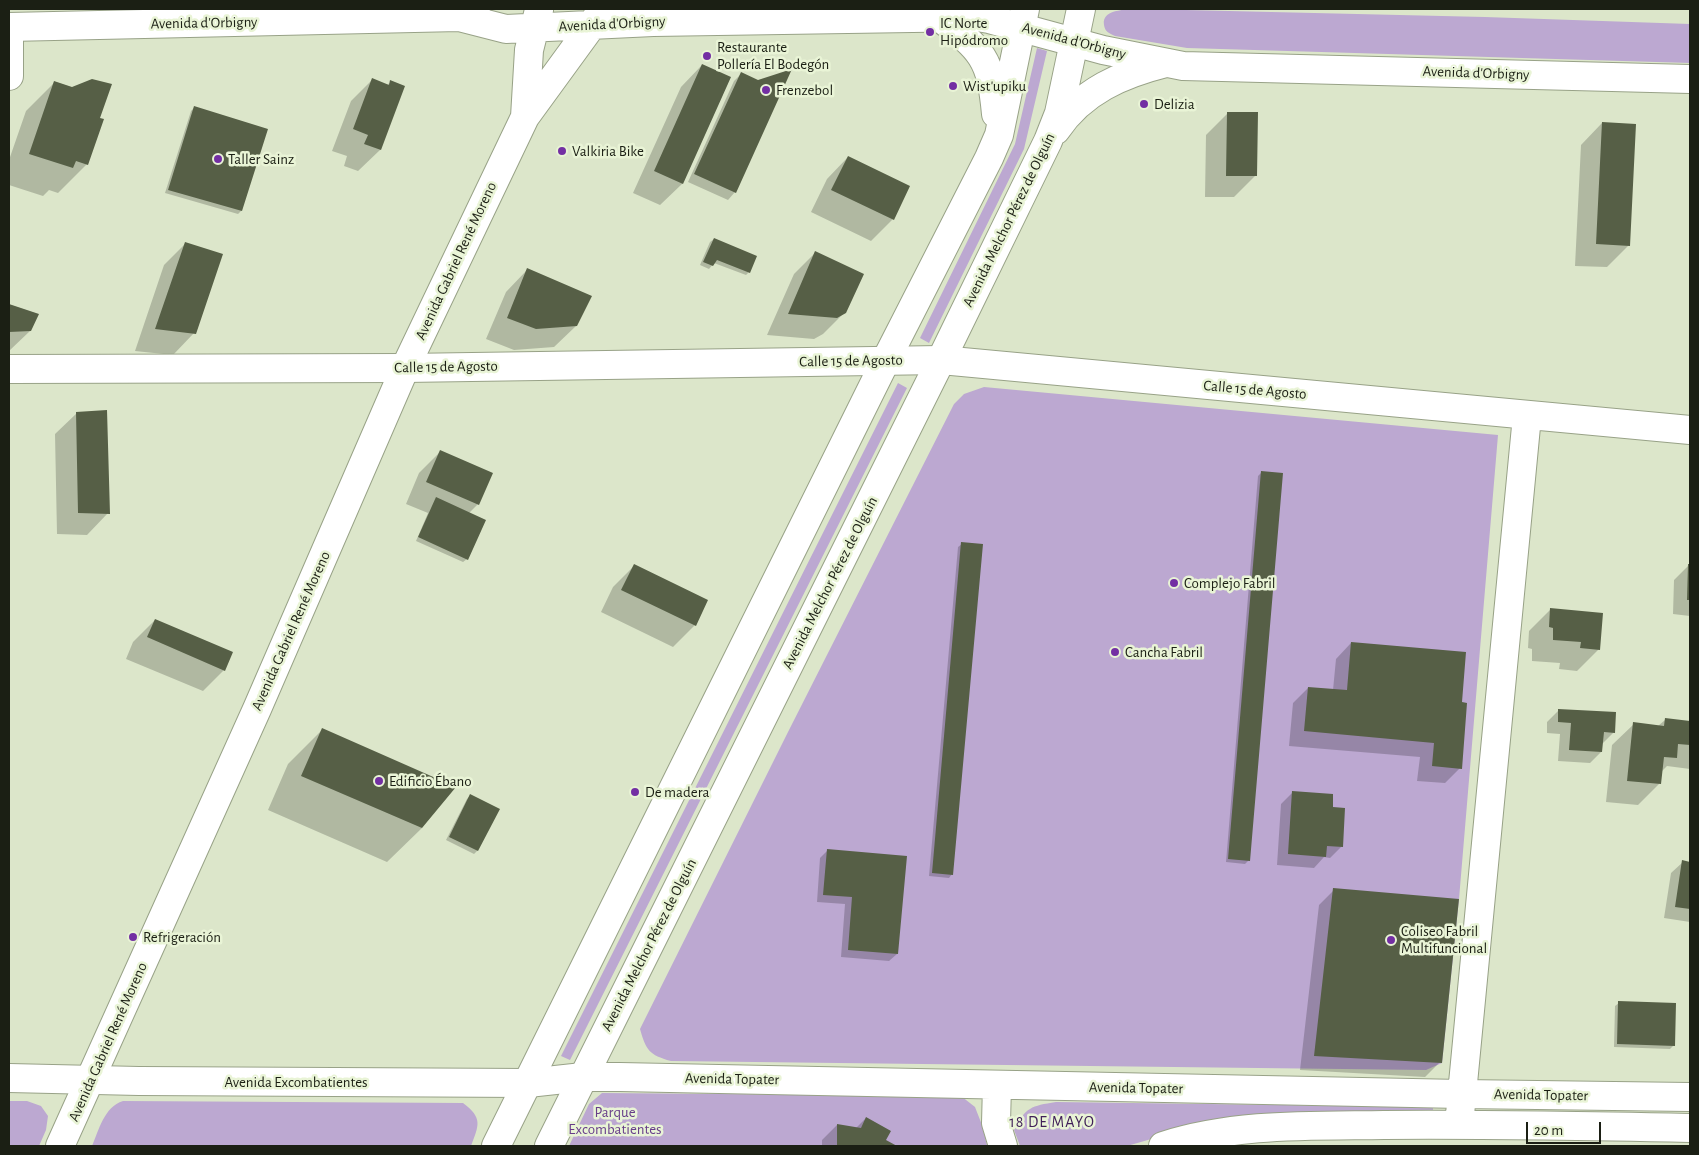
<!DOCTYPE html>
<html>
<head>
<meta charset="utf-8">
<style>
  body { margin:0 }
  #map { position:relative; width:1699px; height:1155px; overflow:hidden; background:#dce6ca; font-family:"Alegreya Sans",sans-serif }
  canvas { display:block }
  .frame { position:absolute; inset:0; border:10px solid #1b1f14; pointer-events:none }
  .scale { position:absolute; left:1526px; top:1122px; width:75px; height:22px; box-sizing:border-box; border:2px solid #1b1f14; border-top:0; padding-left:6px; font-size:15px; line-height:18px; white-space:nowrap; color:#1b1f14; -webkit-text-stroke:4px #e9f4d6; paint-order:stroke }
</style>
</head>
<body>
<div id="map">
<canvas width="1699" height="1155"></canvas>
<div class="frame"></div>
<div class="scale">20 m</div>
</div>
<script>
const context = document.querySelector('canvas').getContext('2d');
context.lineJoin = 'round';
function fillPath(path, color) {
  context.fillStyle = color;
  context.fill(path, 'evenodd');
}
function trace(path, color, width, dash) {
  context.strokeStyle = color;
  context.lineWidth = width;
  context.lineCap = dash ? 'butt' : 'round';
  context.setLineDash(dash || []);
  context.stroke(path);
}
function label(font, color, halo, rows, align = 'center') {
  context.font = font + ' "Alegreya Sans",sans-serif';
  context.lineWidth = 5;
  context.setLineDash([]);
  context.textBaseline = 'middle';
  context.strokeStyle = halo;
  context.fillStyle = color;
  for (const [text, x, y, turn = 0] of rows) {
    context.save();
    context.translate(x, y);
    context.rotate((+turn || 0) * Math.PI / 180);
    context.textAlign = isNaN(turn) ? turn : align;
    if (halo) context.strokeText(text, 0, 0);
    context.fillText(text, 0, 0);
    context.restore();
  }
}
const green = new Path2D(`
  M1143 9 1485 17 1690 24V63L1187 48 1115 36C1109 33 1105 32 1104 25 1101 7 1132 10 1143 9Z
  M1037 48 1047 51 1024 149 929 343 920 338 1015 144Z
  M898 383 907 388 570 1060 561 1056Z
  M984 387 1498 435 1459 899 1442 1063 1426 1070 671 1061C649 1055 646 1050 640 1029L788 732 954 404 964 394Z
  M602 1093 961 1096 975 1107 982 1125 987 1145 569 1146 589 1104Z
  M9 1101H27L41 1106 48 1116 46 1130 39 1146H9Z
  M123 1101 463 1103C483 1118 479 1125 471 1146H92C99 1130 104 1107 123 1101Z
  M1056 1102 1433 1107V1115L1165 1135 1127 1146H1020L1014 1130C1026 1107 1031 1106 1056 1102Z`);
const shadow = new Path2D(`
  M702 65 730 78 682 184 660 205 633 193 681 87Z
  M741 74 735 192 728 200 688 182 734 81Z
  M372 80 387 85 391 82 404 87 380 150 358 171 344 166 347 156 332 151 351 101Z
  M54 83 99 119 87 164 58 193 49 190 43 196 9 185V160L26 111Z
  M195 107 267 130 241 211 238 214 165 193 191 111Z
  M1228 113 1256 175 1234 197H1205L1206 135Z
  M1602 123 1629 245 1607 267 1575 266 1581 145Z
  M848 157 909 187 893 219 871 241 811 212 827 179Z
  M714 239 749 272 746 275 714 263 709 269 700 265 710 242Z
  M185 244 194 333 173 355 135 351 164 265Z
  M815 253 845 312 823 334 814 339 767 335 794 274Z
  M527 270 576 326 554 347 514 350 486 339 506 292Z
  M9 306 37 315 30 331 9 351Z
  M77 413 108 513 87 535 57 534 55 434Z
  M440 452 478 504 469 513 467 559 463 562 416 541 428 513 406 504 419 473Z
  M1262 472 1249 860 1245 864 1226 862 1258 476Z
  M962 544 952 874 949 878 929 876 958 547Z
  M1689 565H1690V616L1673 614 1674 580Z
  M634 566 707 601 695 625 673 647 601 612 613 587Z
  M1550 610 1599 649 1577 671 1559 669 1560 663 1532 661V649L1528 648 1529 631Z
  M155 620 224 670 203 691 126 659 133 642Z
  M1351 643 1460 703V768L1445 783 1417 781 1420 757 1289 746 1293 703 1308 688 1333 690 1336 659Z
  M1559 710 1614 732 1602 744 1601 752 1590 763 1558 761 1560 734 1547 733V722Z
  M1665 720 1690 722V769L1667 766 1661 772 1659 784 1638 805 1606 802 1612 745 1634 724 1658 726Z
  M322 730 422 828 387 862 268 810 288 764Z
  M1293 792 1331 809 1342 846 1330 858 1324 857 1314 868 1277 865 1281 804Z
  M470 796 477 851 474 854 446 840 467 799Z
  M828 850 897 954 889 961 841 957 845 904 817 902 820 858Z
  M1683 862 1690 863V922L1664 918 1671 873Z
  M1334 890 1440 1062 1425 1077 1300 1070 1319 905Z
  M1619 1003 1674 1045 1670 1049 1614 1047 1615 1006Z
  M866 1118 884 1140 894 1146H822V1140L837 1125 856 1128Z`);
const building = new Path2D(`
  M702 64 731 77 683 184 654 171Z
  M792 69 736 193 694 174 741 72 758 80Z
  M372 78 389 85 390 80 405 86 381 150 364 144 368 135 353 129Z
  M92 79 112 84 100 118 104 119 88 165 76 161 73 168 29 154 54 81 72 87Z
  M194 106 268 129 242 211 168 190Z
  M1227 112H1258L1257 176H1226Z
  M1602 122 1636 124 1630 246 1596 244Z
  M848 156 910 186 894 220 831 190Z
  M714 238 757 256 750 273 717 260 713 266 703 262Z
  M185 242 223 254 196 334 155 329Z
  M815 251 864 274 846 313 837 318 788 314Z
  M527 268 592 296 577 326 536 329 507 318Z
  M9 304 39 314 31 331 9 332Z
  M107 410 110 514 78 513 76 412Z
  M440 450 493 473 479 505 426 482Z
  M1261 471 1283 473 1250 861 1228 859Z
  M436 497 486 520 468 560 418 537Z
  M961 542 983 544 953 875 932 873Z
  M634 564 708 600 696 626 621 590Z
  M1688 564H1690V600H1687Z
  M1550 608 1603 613 1600 650 1580 648 1581 642 1553 640V628L1549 627Z
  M155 619 233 652 225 671 147 637Z
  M1351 642 1466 652 1462 702 1467 703 1462 769 1432 766 1434 743 1304 731 1308 687 1347 690Z
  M1558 709 1616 712 1615 733 1604 732 1602 752 1569 750 1571 723 1558 722Z
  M1665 718 1690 721V745L1678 744 1677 758 1664 757 1661 784 1627 781 1633 722 1664 726Z
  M322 728 456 787 422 828 301 776Z
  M1292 791 1333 794V807L1345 808 1343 847 1327 846 1326 857 1288 854Z
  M470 794 500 809 478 851 449 837Z
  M827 849 907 856 898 954 848 950 852 897 823 895Z
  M1682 860 1690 862V909L1675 907Z
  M1333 888 1459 899 1442 1063 1314 1056Z
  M1618 1001 1676 1003 1675 1046 1617 1044Z
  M866 1117 891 1131 886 1140 897 1146H837V1124L861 1128Z`);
const street = new Path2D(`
  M9 76V27
  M9 369 405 368 941 360 1690 430
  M9 1078 139 1081 528 1083 583 1077H620L1461 1094 1690 1097
  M997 1085 996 1123 1003 1146
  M1459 1125 1527 416
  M1163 1146C1235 1123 1310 1126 1384 1125 1486 1124 1588 1126 1690 1128`);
const secondary = new Path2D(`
  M459 17 506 29 653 22 977 17 989 19 1103 50 1183 66 1690 79
  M9 27 459 17 476 13
  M525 117 529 50 539 10
  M60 1146 257 709 405 368 525 117 592 25 602 9`);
const highway = new Path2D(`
  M939 17C982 50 991 58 996 114
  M1056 130C1082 91 1122 74 1166 63
  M496 1146 886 360 989 158 999 135 1025 9
  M549 1146 941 360 1048 141 1059 113 1081 9`);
const markers = [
  [930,32,5,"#732fa3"],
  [707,56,5,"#732fa3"],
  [953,86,5,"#732fa3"],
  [766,90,5,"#732fa3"],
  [1144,104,5,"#732fa3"],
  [562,151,5,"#732fa3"],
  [218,159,5,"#732fa3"],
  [1174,583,5,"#732fa3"],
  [1115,652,5,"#732fa3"],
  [379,781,5,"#732fa3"],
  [635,792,5,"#732fa3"],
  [133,937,5,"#732fa3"],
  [1391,940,5,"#732fa3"]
];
const streetNames = [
  ["Avenida d'Orbigny",204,23,-1],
  ["Avenida d'Orbigny",612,24,-3],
  ["Avenida d'Orbigny",1074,41,15],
  ["Avenida d'Orbigny",1476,73,2],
  ["Avenida Melchor Pérez de Olguín",1009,220,-64],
  ["Avenida Gabriel René Moreno",456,261,-65],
  ["Calle 15 de Agosto",851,361,-1],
  ["Calle 15 de Agosto",446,367,-1],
  ["Calle 15 de Agosto",1255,390,5],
  ["Avenida Melchor Pérez de Olguín",830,583,-63],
  ["Avenida Gabriel René Moreno",291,631,-66],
  ["Avenida Melchor Pérez de Olguín",649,945,-63],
  ["Avenida Gabriel René Moreno",108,1042,-66],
  ["Avenida Topater",732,1079,1],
  ["Avenida Excombatientes",296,1082],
  ["Avenida Topater",1136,1088,1],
  ["Avenida Topater",1541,1095,1]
];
const poiNames = [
  ["IC Norte",940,23],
  ["Hipódromo",940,40],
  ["Restaurante",717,47],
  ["Pollería El Bodegón",717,64],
  ["Wist'upiku",963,86],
  ["Frenzebol",776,90],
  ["Delizia",1154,104],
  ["Valkiria Bike",572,151],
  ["Taller Sainz",228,159],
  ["Complejo Fabril",1184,583],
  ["Cancha Fabril",1125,652],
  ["Edificio Ébano",389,781],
  ["De madera",645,792],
  ["Coliseo Fabril",1401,931],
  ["Multifuncional",1401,948],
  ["Refrigeración",143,937]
];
const parkNames = [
  ["Parque",615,1112],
  ["Excombatientes",615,1129]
];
const neighbourhoodNames = [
  ["18 DE MAYO",1052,1122]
];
fillPath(green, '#bca8d1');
fillPath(shadow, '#0003');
fillPath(building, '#565f46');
trace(street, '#98a287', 30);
trace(secondary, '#98a287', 30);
trace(highway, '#98a287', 30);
trace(street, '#fff', 28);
trace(secondary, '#fff', 28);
trace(highway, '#fff', 28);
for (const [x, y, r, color] of markers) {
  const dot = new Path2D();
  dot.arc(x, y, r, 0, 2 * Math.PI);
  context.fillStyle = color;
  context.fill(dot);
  trace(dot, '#e9f4d6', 2);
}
label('15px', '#1b1f14', '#e9f4d6', streetNames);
label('15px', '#1b1f14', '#e9f4d6', poiNames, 'left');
label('15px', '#673d89', '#e9f4d6', parkNames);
context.letterSpacing = '1px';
label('16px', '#402058', '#e9f4d6', neighbourhoodNames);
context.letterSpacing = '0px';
</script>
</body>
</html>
